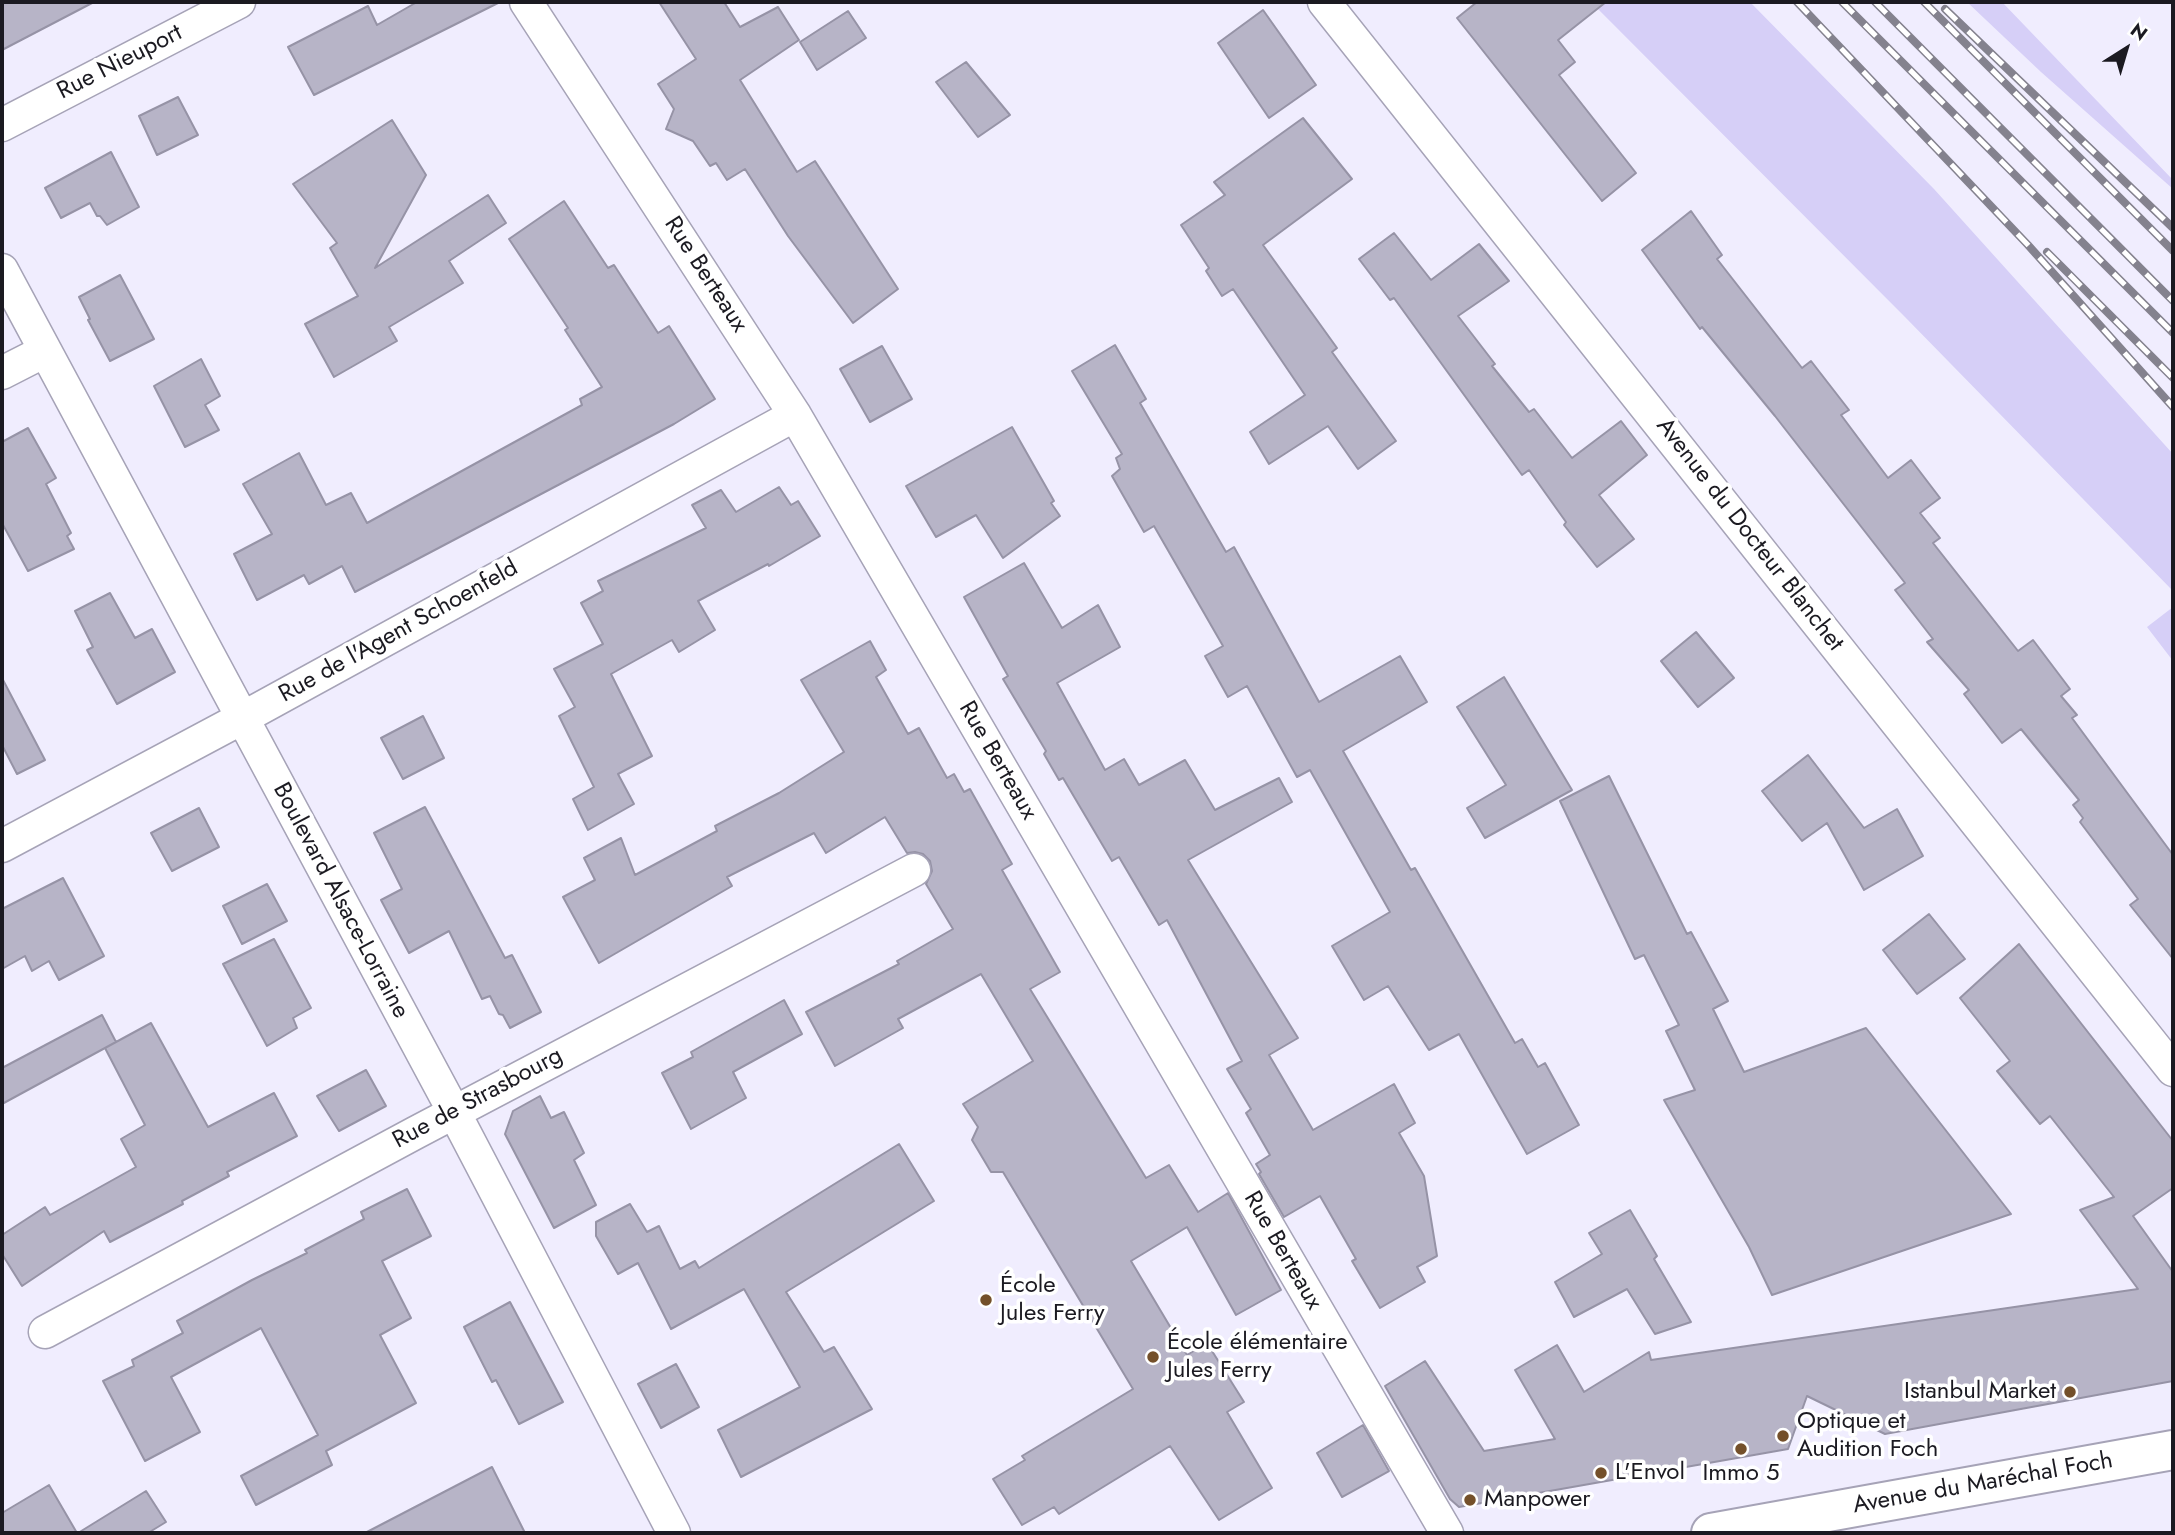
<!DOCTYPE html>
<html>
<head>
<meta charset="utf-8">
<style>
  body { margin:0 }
  #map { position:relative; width:2175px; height:1535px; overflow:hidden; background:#f0edfe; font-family:Jost,sans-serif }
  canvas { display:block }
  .frame { position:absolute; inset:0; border:4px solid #1b1a21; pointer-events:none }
  .north { position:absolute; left:2091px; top:14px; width:70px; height:70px; -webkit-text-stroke:5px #fff; paint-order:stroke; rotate:37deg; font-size:19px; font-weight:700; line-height:28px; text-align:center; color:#1b1a21 }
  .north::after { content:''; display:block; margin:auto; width:24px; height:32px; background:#1b1a21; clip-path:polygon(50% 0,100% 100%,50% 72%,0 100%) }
</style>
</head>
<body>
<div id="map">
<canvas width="2175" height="1535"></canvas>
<div class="frame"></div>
<div class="north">N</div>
</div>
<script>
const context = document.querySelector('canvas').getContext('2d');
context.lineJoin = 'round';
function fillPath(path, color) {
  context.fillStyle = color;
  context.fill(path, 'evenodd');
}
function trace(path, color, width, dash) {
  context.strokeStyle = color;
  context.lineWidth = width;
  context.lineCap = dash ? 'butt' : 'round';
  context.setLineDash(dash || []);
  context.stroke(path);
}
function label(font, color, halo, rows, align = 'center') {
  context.font = font + ' Jost,sans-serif';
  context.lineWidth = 7;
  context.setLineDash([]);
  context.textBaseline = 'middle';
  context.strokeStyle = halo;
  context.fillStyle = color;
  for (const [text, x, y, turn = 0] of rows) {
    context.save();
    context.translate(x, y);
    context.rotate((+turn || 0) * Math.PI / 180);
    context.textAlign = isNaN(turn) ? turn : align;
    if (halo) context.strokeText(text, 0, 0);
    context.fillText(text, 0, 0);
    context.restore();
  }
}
const green = new Path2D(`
  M1591 2H1750L1934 189 2173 454V591L1905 317Z
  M1967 2H2002L2173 180V189L2041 72Z
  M2173 607V661L2147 627Z`);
const building = new Path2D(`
  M2 2H94L2 50Z
  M417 2H500L314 95 288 47 368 6 377 25Z
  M659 2H724L740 27 778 7 799 40 740 80 797 172 815 161 898 289 853 323 788 236 745 169 727 180 716 163 710 166 693 141 666 129 674 109 658 84 696 59Z
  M1477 2H1606L1558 40 1575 62 1559 75 1636 173 1602 201 1457 18Z
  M1263 10 1316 85 1269 118 1218 43Z
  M848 11 866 38 817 70 800 42Z
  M966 62 1010 115 978 137 936 82Z
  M178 97 198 135 157 155 139 116Z
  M1303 118 1352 179 1263 245 1337 348 1332 352 1396 441 1358 469 1328 426 1269 464 1250 432 1305 395 1233 289 1222 296 1206 271 1209 268 1181 225 1225 195 1214 182Z
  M392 120 426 175 375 268 488 195 506 223 449 261 463 283 389 327 397 341 334 377 305 324 358 296 330 248 337 243 293 184Z
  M111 152 139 207 107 225 100 216H97L90 203 61 218 45 188Z
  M564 201 608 268 614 265 658 333 669 326 715 399 674 424 355 592 342 566 309 584 304 575 257 600 234 554 272 534 243 484 299 453 326 505 351 493 367 523 582 405 580 399 602 387 565 330 568 328 509 239Z
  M1691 211 1722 255 1717 259 1802 368 1811 361 1849 410 1841 415 1888 478 1911 460 1940 498 1920 513 1940 538 1933 543 2018 651 2033 640 2070 689 2061 696 2077 715 2072 718 2173 855V959L2130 905 2138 899 2080 822 2083 818 2073 805 2079 800 2021 729 2002 743 1964 694 1969 690 1927 642 1933 639 1895 590 1905 583 1775 416 1702 327 1700 329 1642 250Z
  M1394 233 1431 280 1479 244 1509 281 1458 316 1495 364 1492 366 1529 412 1534 409 1572 458 1621 421 1647 455 1599 495 1634 539 1597 567 1564 525 1566 522 1529 470 1522 475 1394 298 1390 300 1359 259Z
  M120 275 154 339 110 361 88 320 90 319 79 297Z
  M1115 345 1146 399 1140 403 1226 552 1234 547 1319 702 1400 656 1427 702 1343 751 1411 870 1415 868 1515 1043 1522 1039 1538 1067 1545 1063 1579 1125 1527 1154 1459 1034 1429 1050 1388 986 1364 1000 1332 946 1390 912 1310 770 1297 777 1247 686 1228 697 1205 656 1223 646 1154 526 1144 532 1112 476 1120 469 1116 458 1122 454 1072 371Z
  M882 346 912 399 870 422 840 369Z
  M201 359 220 396 205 405 219 430 185 447 154 386Z
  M1012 427 1054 501 1051 503 1060 516 1003 558 976 515 936 537 906 486Z
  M28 428 56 478 46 484 71 533 67 536 74 549 28 571 2 523V442Z
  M779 487 791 505 798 501 820 536 769 566 768 564 698 601 715 630 679 652 672 640 611 674 652 756 618 774 634 804 588 830 573 799 594 787 559 716 575 707 554 669 603 644 581 603 603 591 598 581 706 528 692 505 721 490 736 512Z
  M1024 563 1062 628 1098 605 1120 647 1057 683 1105 770 1124 759 1139 785 1185 760 1215 810 1279 778 1292 802 1188 860 1298 1038 1269 1055 1313 1130 1394 1084 1415 1123 1399 1133 1424 1176 1437 1256 1417 1267 1425 1282 1380 1308 1352 1261 1356 1259 1320 1196 1284 1217 1259 1174 1261 1172 1256 1164 1270 1155 1246 1113 1251 1109 1227 1069 1242 1061 1167 920 1159 925 1119 857 1112 861 1063 778 1059 780 1044 754 1046 751 1003 679 1008 676 964 597Z
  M110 593 135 638 152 629 175 672 117 704 87 650 93 647 75 611Z
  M1696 632 1734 678 1698 707 1661 661Z
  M870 641 886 670 876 677 908 734 919 728 947 778 954 774 964 792 970 789 1012 864 1002 870 1060 972 1030 989 1146 1178 1169 1165 1198 1212 1228 1193 1281 1290 1236 1315 1187 1227 1131 1261 1187 1355 1207 1343 1244 1402 1227 1412 1272 1488 1219 1520 1170 1446 1059 1514 1054 1507 1022 1525 993 1479 1025 1460 1022 1456 1133 1389 1003 1172H991L972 1140 978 1127 963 1104 1033 1061 981 974 898 1019 903 1028 835 1066 806 1012 899 964 897 961 953 929 926 884 932 871 930 861 923 854 915 852 907 853 885 817 826 853 814 833 727 877 732 886 599 963 563 897 595 880 584 858 621 838 635 875 717 831 715 826 779 793 844 752 801 680Z
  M1504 677 1572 790 1485 838 1467 808 1506 785 1457 707Z
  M2 678 45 760 17 774 2 745Z
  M423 716 444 758 403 779 381 738Z
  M1808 755 1864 828 1897 809 1923 856 1864 890 1827 823 1802 841 1762 791Z
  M1609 776 1687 934 1691 932 1728 1001 1713 1009 1744 1072 1866 1028 2011 1214 1772 1295 1749 1247 1664 1100 1695 1090 1666 1031 1679 1025 1644 955 1635 959 1560 801Z
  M425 807 505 958 512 955 541 1012 510 1028 503 1015 499 1014 490 996 482 999 449 931 409 953 381 900 402 889 374 833Z
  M199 808 219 847 172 871 151 833Z
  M63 878 104 956 59 980 49 961 32 971 25 956 2 969V909Z
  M267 884 287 921 242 944 223 906Z
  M1929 914 1965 959 1917 994 1883 950Z
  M274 939 311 1008 293 1018 297 1028 267 1046 223 964Z
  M2019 944 2173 1141V1188L2133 1216 2173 1272V1381L1885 1434 1807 1396 1788 1449 1459 1507 1450 1499 1385 1386 1425 1361 1484 1451 1555 1439 1515 1370 1557 1345 1584 1392 1649 1352 1651 1360 2138 1289 2080 1210 2114 1197 2050 1116 2040 1124 1997 1071 2010 1061 1960 998Z
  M784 1000 802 1034 733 1072 746 1098 691 1129 662 1073 693 1057 691 1052Z
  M102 1015 116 1042 2 1104V1068Z
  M151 1023 208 1127 274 1093 297 1136 227 1172 229 1176 182 1201 183 1204 110 1242 104 1231 22 1286 2 1254V1235L45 1207 50 1215 136 1167 121 1139 145 1125 105 1048Z
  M366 1070 386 1106 339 1131 317 1096Z
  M540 1096 551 1118 564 1112 584 1153 574 1160 596 1205 554 1228 505 1134 513 1111Z
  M899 1144 934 1201 786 1292 824 1352 834 1347 872 1409 741 1477 718 1430 800 1387 744 1289 671 1329 638 1263 618 1274 596 1236V1222L630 1204 647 1232 659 1226 680 1269 695 1261 699 1268Z
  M407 1189 431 1236 382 1261 411 1318 380 1335 416 1403 326 1451 332 1465 256 1505 241 1476 318 1435 261 1328 171 1377 200 1432 145 1461 103 1381 134 1366 132 1360 183 1333 177 1321 252 1280 307 1253 305 1250 364 1219 361 1212Z
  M1630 1210 1657 1256 1654 1259 1691 1322 1655 1334 1627 1289 1574 1317 1555 1282 1602 1254 1589 1233Z
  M510 1302 563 1402 519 1424 496 1380 492 1382 464 1327Z
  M676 1364 699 1407 661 1428 638 1384Z
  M1363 1425 1389 1471 1342 1497 1317 1453Z
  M492 1467 525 1533H365Z
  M49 1485 77 1533H2V1513Z
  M146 1491 166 1522 148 1533H78Z`);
const minor = new Path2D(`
  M526 2 795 415 1447 1533
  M1324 2 2173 1070
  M2 125 239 2
  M2 270 454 1112 674 1533
  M2 373 45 351
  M2 846 259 709 795 415
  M45 1332 415 1133 914 870`);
const tertiary = new Path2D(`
  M1711 1533 2173 1450`);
const rail = new Path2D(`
  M1797 2 2028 245 2173 407
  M1842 2 2173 333
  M1875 2 2173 301
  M1924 2 2173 251
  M1945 9 2173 228
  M2047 252 2173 378`);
const markers = [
  [986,1300,7,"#74502a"],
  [1153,1357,7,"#74502a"],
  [2070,1392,7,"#74502a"],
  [1783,1436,7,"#74502a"],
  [1741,1449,7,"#74502a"],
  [1601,1473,7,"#74502a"],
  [1470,1500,7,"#74502a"]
];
const streetNames = [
  ["Rue Nieuport",120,63,-27],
  ["Rue Berteaux",705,275,57],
  ["Avenue du Docteur Blanchet",1749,535,52],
  ["Rue de l'Agent Schoenfeld",399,632,-29],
  ["Rue Berteaux",997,761,60],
  ["Boulevard Alsace-Lorraine",340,901,62],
  ["Rue de Strasbourg",478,1099,-28],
  ["Rue Berteaux",1282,1251,60],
  ["Avenue du Maréchal Foch",1983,1484,-10]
];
const poiNames = [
  ["École",1000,1286],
  ["Jules Ferry",1000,1314],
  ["École élémentaire",1167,1343],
  ["Jules Ferry",1167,1371],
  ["Istanbul Market",2056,1392,"right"],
  ["Optique et",1797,1422],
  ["Audition Foch",1797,1450],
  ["L'Envol",1615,1473],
  ["Immo 5",1741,1474,"center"],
  ["Manpower",1484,1500]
];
fillPath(green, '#d6cff7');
fillPath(building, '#b7b4c7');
trace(building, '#9693a6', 2);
trace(minor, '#a6a3b7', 35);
trace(tertiary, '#a6a3b7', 42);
trace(minor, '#fff', 32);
trace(tertiary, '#fff', 38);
trace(rail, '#84828e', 8);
trace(rail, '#fff', 5, [16]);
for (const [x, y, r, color] of markers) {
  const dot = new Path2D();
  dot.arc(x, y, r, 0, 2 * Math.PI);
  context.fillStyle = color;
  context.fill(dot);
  trace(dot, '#fff', 2.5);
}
label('24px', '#1b1a21', '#fff', streetNames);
label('24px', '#1b1a21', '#fff', poiNames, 'left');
</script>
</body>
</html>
